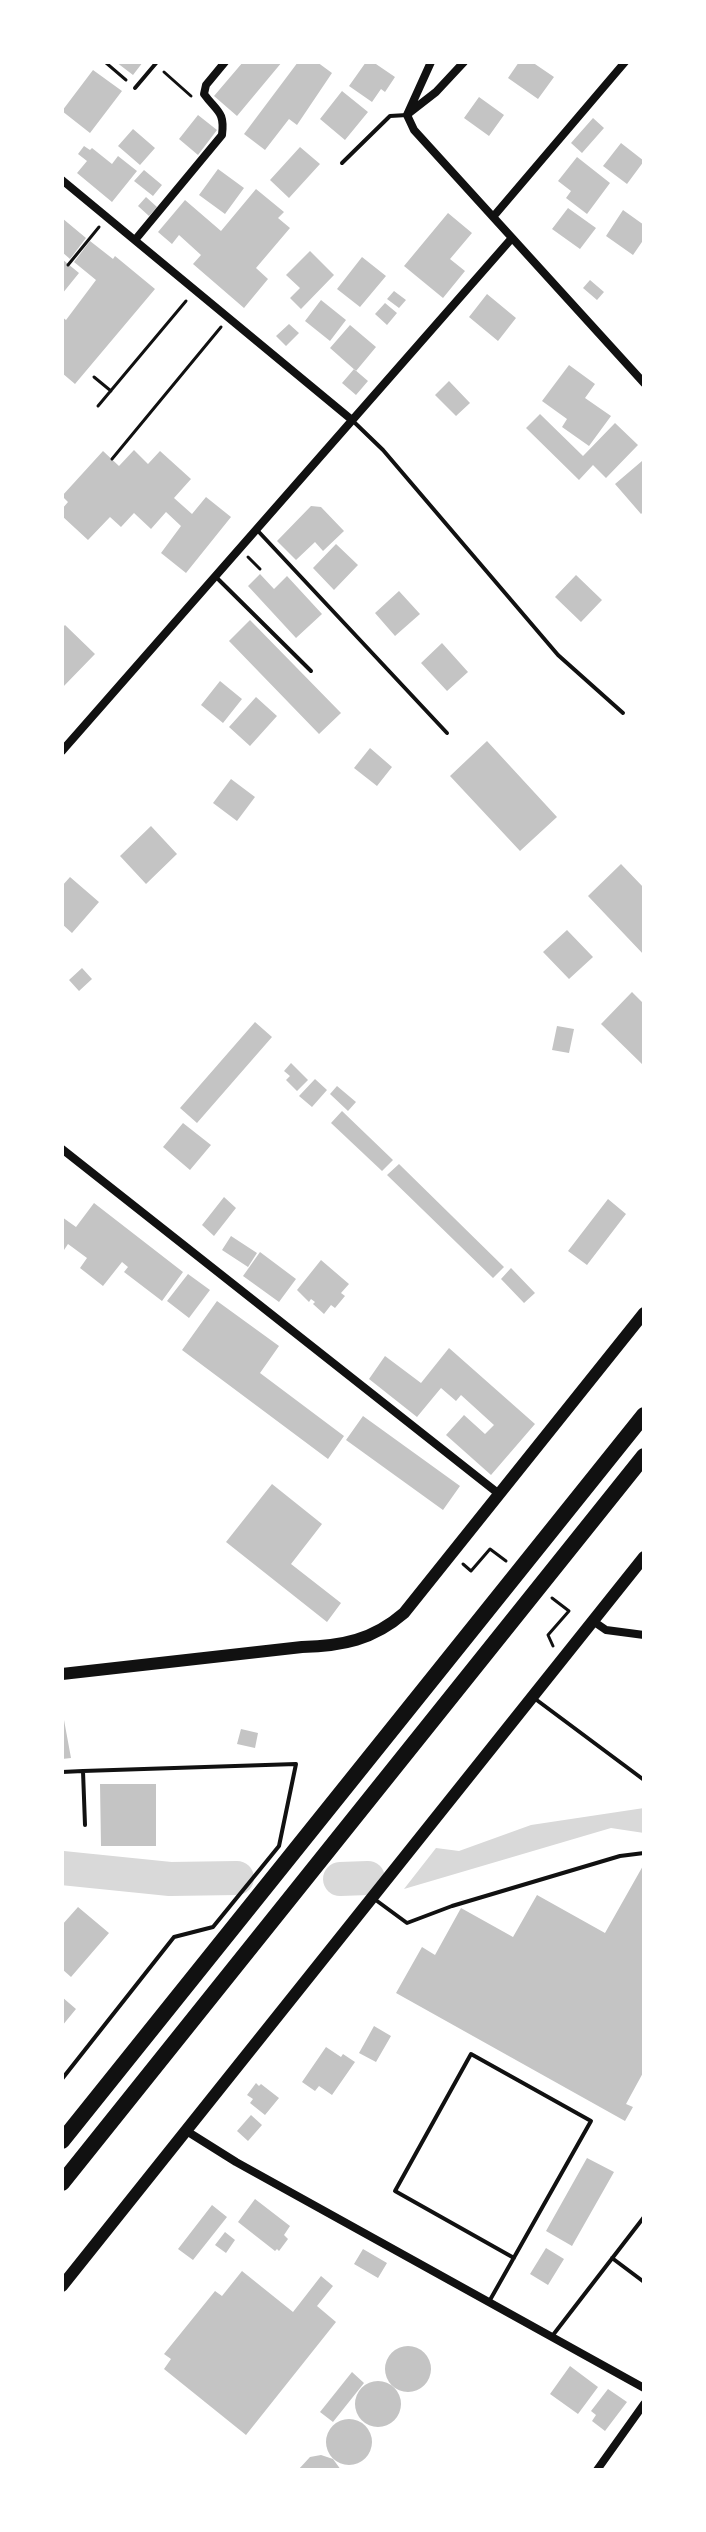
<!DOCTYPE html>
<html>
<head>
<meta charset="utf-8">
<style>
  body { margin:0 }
  #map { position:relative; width:706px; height:2532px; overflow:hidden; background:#fff; font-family:"Golos Text",sans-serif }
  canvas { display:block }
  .frame { position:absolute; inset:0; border:64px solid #fff; pointer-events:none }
</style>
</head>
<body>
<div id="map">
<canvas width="706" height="2532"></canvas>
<div class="frame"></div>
</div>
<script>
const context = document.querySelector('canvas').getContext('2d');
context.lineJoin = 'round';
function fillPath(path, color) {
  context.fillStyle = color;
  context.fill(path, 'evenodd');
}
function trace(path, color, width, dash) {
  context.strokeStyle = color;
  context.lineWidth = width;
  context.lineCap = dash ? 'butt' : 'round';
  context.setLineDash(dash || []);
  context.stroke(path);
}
const water = new Path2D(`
  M644 1808V1833L611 1828 404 1889 436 1848 459 1851 531 1825Z`);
const river = new Path2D(`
  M62 1868 170 1879 237 1878
  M340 1879 368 1878`);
const building = new Path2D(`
  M116 62H143L133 75Z
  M243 62H282L237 116 214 96Z
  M298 62H317L332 73 297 125 289 119 265 150 244 134Z
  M366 62H373L395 77 385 92 381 89 372 102 349 86Z
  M519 62H532L554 77 538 99 508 78Z
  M93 70 122 91 90 133 62 111Z
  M342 91 368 112 345 140 320 119Z
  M479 97 504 115 489 136 464 118Z
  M198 115 217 130 198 155 179 139Z
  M593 118 604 128 582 153 571 143Z
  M133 129 155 148 140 165 118 146Z
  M621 143 644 161 627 184 603 166Z
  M84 146 90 150 92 148 112 164 118 156 137 171 112 202 77 173 87 161 78 154Z
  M300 147 320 164 289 198 270 180Z
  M577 157 610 183 587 214 566 198 571 191 558 181Z
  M218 169 244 188 225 214 199 195Z
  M144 170 162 185 153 196 134 181Z
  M256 189 284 212 278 218 290 228 256 268 268 279 244 308 193 264 201 255 179 235 172 244 158 232 185 200 221 231Z
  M146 197 157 207 149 216 138 206Z
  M568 208 596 228 580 249 552 229Z
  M623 210 644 225V239L633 255 606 236Z
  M448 213 472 233 450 259 465 271 443 298 404 266Z
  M62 218 86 238 70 259 62 252Z
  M90 241 113 259 115 256 155 289 75 384 62 373V317L66 320 96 280 74 262Z
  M310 251 334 275 301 309 290 298 300 288 286 275Z
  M362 257 386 276 360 307 337 289Z
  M62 259 79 273 62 294Z
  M590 280 604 292 597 300 583 288Z
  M394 291 406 300 399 308 387 299Z
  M487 294 516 318 498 341 469 317Z
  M321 300 346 320 330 341 305 321Z
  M385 303 397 313 387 325 375 314Z
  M289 324 299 333 286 346 276 336Z
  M350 325 376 347 356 371 330 348Z
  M569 365 595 384 585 398 611 416 589 446 562 427 567 419 542 401Z
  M354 369 368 381 356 395 342 383Z
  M449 381 470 403 456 416 435 395Z
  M540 414 583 456 615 423 638 445 606 478 593 465 579 480 526 428Z
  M134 450 148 464 160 451 191 479 174 498 192 514 206 497 231 517 186 573 161 553 181 526 166 512 151 529 134 513 121 527 110 517 88 540 62 516V509L68 502 62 496 103 451 119 466Z
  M642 461 644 464V511L641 514 615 484Z
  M311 506 321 507 344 531 323 551 315 542 296 560 277 541Z
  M336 544 358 565 334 590 313 568Z
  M260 574 274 589 287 576 322 614 296 638 248 586Z
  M576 575 602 600 581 622 555 597Z
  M399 591 420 614 395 636 375 613Z
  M250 620 341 713 319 734 229 641Z
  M65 625 95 654 62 688V628Z
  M442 643 468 672 447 691 421 663Z
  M220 681 242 699 223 723 201 705Z
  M256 697 277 716 250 746 229 727Z
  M487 741 557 817 520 851 450 776Z
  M370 748 392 767 377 786 354 768Z
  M231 779 255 797 237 821 213 803Z
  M151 826 177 854 146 884 120 856Z
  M621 864 644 888V955L588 896Z
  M70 877 99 902 72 933 62 924V886Z
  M567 930 593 957 569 979 543 952Z
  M82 968 92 979 79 991 69 980Z
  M632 992 644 1004V1066L601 1024Z
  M255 1022 272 1037 197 1123 180 1108Z
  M557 1026 574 1029 569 1053 552 1050Z
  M291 1063 308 1080 297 1091 286 1080 290 1076 284 1071Z
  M315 1079 327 1090 312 1107 299 1096Z
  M337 1086 356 1102 348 1111 330 1094Z
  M342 1111 393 1160 382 1171 331 1123Z
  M183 1123 211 1145 190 1170 163 1147Z
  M399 1164 504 1267 493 1278 387 1175Z
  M224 1197 236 1208 214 1236 202 1225Z
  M608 1199 626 1214 587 1265 568 1251Z
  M94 1203 183 1272 162 1301 124 1272 128 1267 122 1262 103 1286 80 1268 87 1258 68 1244 62 1253V1217L76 1227Z
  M231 1236 257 1253 248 1267 222 1250Z
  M260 1252 296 1279 279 1302 243 1276Z
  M321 1260 349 1284 341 1293 345 1296 335 1308 331 1305 324 1314 313 1304 315 1302 311 1299 309 1302 297 1290Z
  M511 1268 535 1293 524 1303 501 1279Z
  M188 1274 210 1290 189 1318 167 1301Z
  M217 1301 279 1346 260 1373 344 1436 328 1459 182 1350Z
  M449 1348 535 1424 491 1475 446 1435 464 1415 485 1434 494 1425 461 1395 456 1401 441 1388 417 1417 369 1379 385 1356 421 1383Z
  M363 1416 460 1486 443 1510 346 1440Z
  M272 1484 322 1524 291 1564 341 1603 327 1622 226 1542Z
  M62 1709 71 1758 62 1759Z
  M241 1729 258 1733 255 1748 237 1744Z
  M100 1784H156V1846H101Z
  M644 1864V2071L626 2104 633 2107 625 2121 396 1993 422 1947 435 1955 461 1908 513 1937 537 1895 605 1933Z
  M78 1907 109 1933 71 1977 62 1969V1925Z
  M62 1997 76 2009 62 2026Z
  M374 2026 391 2036 376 2062 359 2053Z
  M326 2047 341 2057 343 2054 355 2062 332 2095 319 2086 315 2091 302 2082Z
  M256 2083 259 2086 261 2084 279 2098 265 2115 250 2103 253 2099 247 2095Z
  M251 2115 262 2125 248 2141 237 2131Z
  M587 2158 614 2172 572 2246 546 2231Z
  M255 2199 290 2226 284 2235 288 2239 279 2251 277 2249 275 2251 238 2222Z
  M212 2205 227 2217 193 2260 178 2249Z
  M225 2232 235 2240 226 2253 215 2245Z
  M546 2248 564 2259 548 2285 530 2274Z
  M363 2249 387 2263 378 2278 354 2264Z
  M242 2271 293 2312 321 2276 333 2286 317 2306 336 2322 246 2435 164 2369 171 2359 164 2354 215 2291 222 2296Z
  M385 2369a23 23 0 1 1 46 0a23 23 0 1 1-46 0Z
  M570 2366 598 2387 578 2414 550 2394Z
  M352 2372 364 2383 333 2422 320 2412Z
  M355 2404a23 23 0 1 1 46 0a23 23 0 1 1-46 0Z
  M608 2389 627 2402 605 2431 592 2421 596 2415 591 2411Z
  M326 2442a23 23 0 1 1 46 0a23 23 0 1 1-46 0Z
  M321 2455 333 2459 341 2470H298L310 2457Z`);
const path = new Path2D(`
  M105 62 126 80
  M164 72 191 96
  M68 265 99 227
  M94 377 111 391
  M98 406 186 301
  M112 459 221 327
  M248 557 260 569
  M463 1564 471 1571 490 1549 506 1561
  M552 1598 569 1611 548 1635 553 1646`);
const service = new Path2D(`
  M135 88 157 62
  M342 163 390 116 407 115
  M354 422 383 450 558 655 623 713
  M258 531 447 733
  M217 578 311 671
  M534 1698 644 1780
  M62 1772 83 1771
  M373 1898 407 1923 452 1906 620 1856 644 1853
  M62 2079 174 1937 213 1927 279 1846 296 1764 83 1771 85 1825
  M612 2258 644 2282
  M490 2300 591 2121 471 2054 395 2191 514 2258
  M553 2335 644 2217`);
const minor = new Path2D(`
  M431 62 407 115 414 130 644 383
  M409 113 436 92 464 62
  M62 180 352 420
  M493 217 625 62
  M135 240 222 135C225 111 217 112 204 94L206 85 225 62
  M62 751 512 238
  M62 1149 499 1494
  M593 1621 606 1630 644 1635
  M185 2130 236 2162 644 2388
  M597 2470 644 2404`);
const secondary = new Path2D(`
  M62 1674 302 1647C342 1646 373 1640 404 1613L644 1313
  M62 2286 644 1557`);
const motorway = new Path2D(`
  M62 2141 644 1415
  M62 2183 644 1456`);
fillPath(water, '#d9d9d9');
trace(river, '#d9d9d9', 34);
fillPath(building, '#c4c4c4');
trace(path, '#111', 3);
trace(service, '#111', 4);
trace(minor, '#111', 8);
trace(secondary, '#111', 12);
trace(motorway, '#111', 16);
</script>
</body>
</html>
